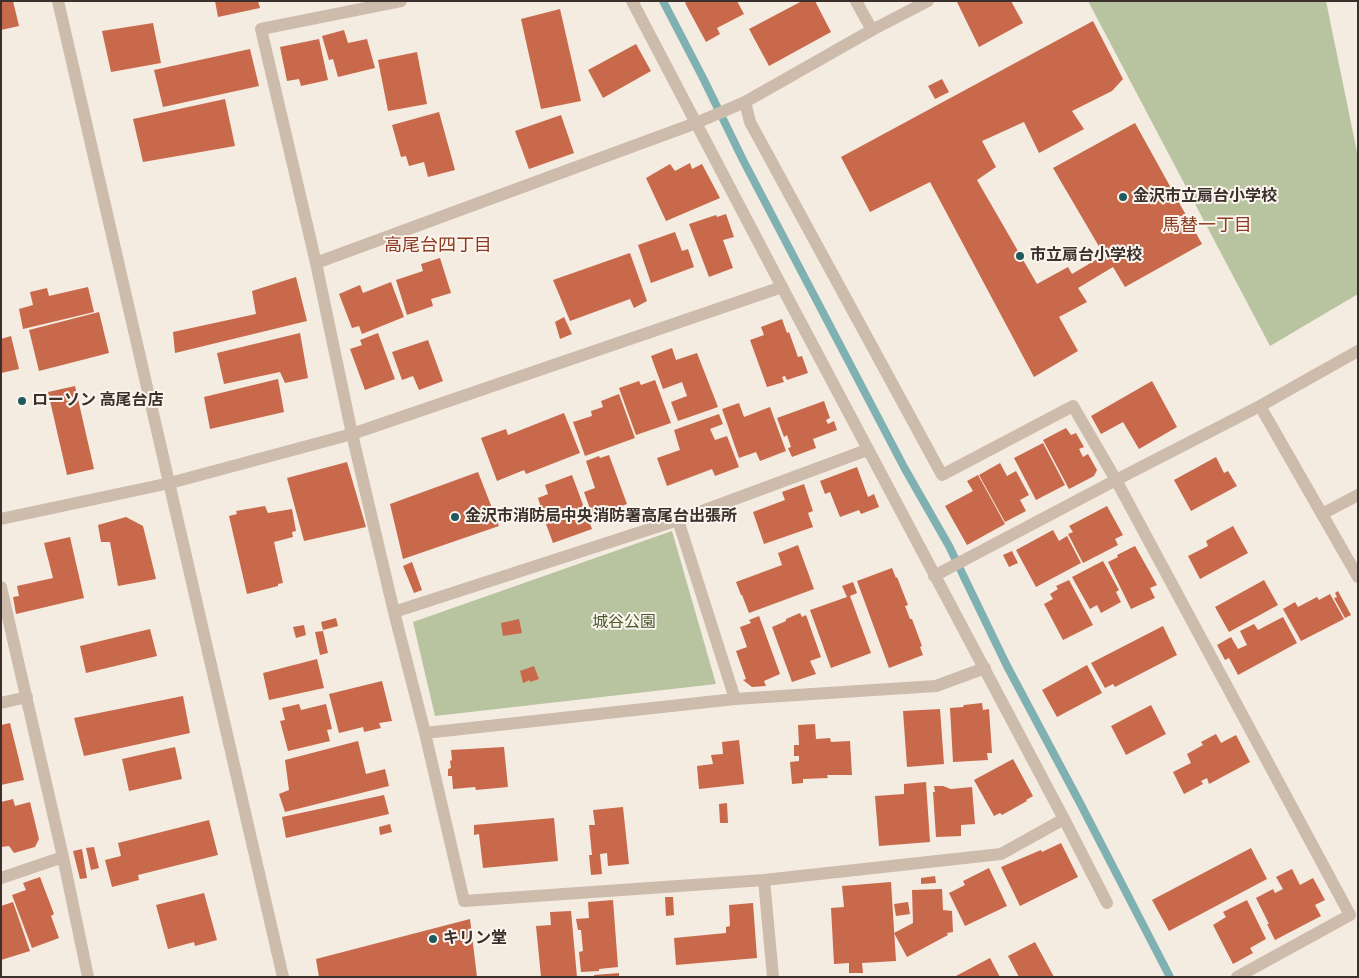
<!DOCTYPE html>
<html>
<head>
<meta charset="utf-8">
<style>
  body { margin:0 }
  #map { position:relative; width:1359px; height:978px; overflow:hidden; background:#f4ebe1; font-family:Poppins,sans-serif }
  canvas { display:block }
  .frame { position:absolute; inset:0; border:2px solid #3b302b; pointer-events:none }
</style>
</head>
<body>
<div id="map">
<canvas width="1359" height="978"></canvas>
<div class="frame"></div>
</div>
<script>
const context = document.querySelector('canvas').getContext('2d');
context.lineJoin = 'round';
function fillPath(path, color) {
  context.fillStyle = color;
  context.fill(path, 'evenodd');
}
function trace(path, color, width, dash) {
  context.strokeStyle = color;
  context.lineWidth = width;
  context.lineCap = dash ? 'butt' : 'round';
  context.setLineDash(dash || []);
  context.stroke(path);
}
function label(font, color, halo, rows, align = 'center') {
  context.font = font + ' Poppins,"Noto Sans JP",sans-serif';
  context.lineWidth = 4;
  context.setLineDash([]);
  context.textBaseline = 'middle';
  context.strokeStyle = halo;
  context.fillStyle = color;
  for (const [text, x, y, turn = 0] of rows) {
    context.save();
    context.translate(x, y);
    context.rotate((+turn || 0) * Math.PI / 180);
    context.textAlign = isNaN(turn) ? turn : align;
    if (halo) context.strokeText(text, 0, 0);
    context.fillText(text, 0, 0);
    context.restore();
  }
}
const green = new Path2D(`
  M1088 1H1326L1358 157V294L1270 346Z
  M672 531 716 684 435 716 413 622Z`);
const stream = new Path2D(`
  M663 1 704 80 743 160 905 469 949 546 1007 666 1080 803 1170 977`);
const building = new Path2D(`
  M1 1H13L19 26 1 30Z
  M215 1H258L260 8 218 17Z
  M688 1H737L744 14 717 28 720 34 706 42 685 3Z
  M802 1H815L831 32 769 66 749 29Z
  M958 1H1011L1023 23 979 47 957 2Z
  M560 9 581 101 541 109 521 19Z
  M1093 21 1123 79 1112 91 1072 111 1084 129 1039 153 1024 122 982 141 996 167 977 180 1037 284 1068 267 1072 274 1104 255 1053 168 1135 123 1202 244 1125 287 1113 267 1078 288 1087 302 1059 317 1078 351 1034 377 930 182 870 212 841 157Z
  M153 23 161 63 111 72 102 31Z
  M344 30 348 43 367 39 375 68 338 77 333 59 329 60 322 36Z
  M319 39 328 80 301 86 299 79 287 81 280 47Z
  M636 44 651 71 603 98 588 70Z
  M250 49 259 86 163 107 154 70Z
  M417 52 427 104 388 111 378 60Z
  M942 79 949 92 935 99 928 86Z
  M225 99 235 146 143 162 133 119Z
  M439 112 455 170 428 177 424 162 409 166 406 156 401 157 392 125Z
  M561 115 574 153 529 169 515 131Z
  M690 163 692 169 702 164 720 198 666 221 646 178 670 164 675 171Z
  M726 214 734 237 723 240 733 268 709 277 689 224 716 215 717 217Z
  M675 232 682 251 688 249 694 267 651 283 638 245Z
  M630 253 647 301 634 308 630 299 570 321 553 280Z
  M440 258 451 293 431 299 433 306 407 315 396 280 423 271 421 264Z
  M296 277 307 321 175 353 173 332 256 314 252 291Z
  M391 282 404 317 362 334 359 326 352 328 339 294 360 285 363 293Z
  M88 287 94 312 23 329 19 309 33 305 30 292 47 288 49 296Z
  M99 312 109 353 39 371 29 330Z
  M564 317 572 334 560 339 555 322Z
  M782 319 787 333 789 332 798 357 802 356 808 373 787 380 785 376 782 377 784 382 767 387 750 340 764 335 761 327Z
  M300 333 308 378 285 383 280 372 224 384 217 353Z
  M378 333 395 379 365 390 350 349 362 345 360 340Z
  M11 336 19 369 1 373V339Z
  M428 340 443 381 419 390 413 376 402 380 392 352Z
  M672 348 676 360 697 353 718 407 678 421 671 402 687 396 682 382 663 389 651 356Z
  M278 379 284 412 210 429 204 397Z
  M655 380 671 423 636 435 619 388 639 381 641 385Z
  M1152 381 1177 427 1139 449 1123 422 1101 434 1091 416Z
  M75 386 94 469 67 475 48 392Z
  M619 394 635 438 585 456 573 422 592 416 591 411 603 407 601 401Z
  M824 401 830 418 826 420 828 424 834 421 837 430 813 439 816 448 792 457 788 448 791 447 787 435 784 437 777 418Z
  M739 403 744 417 770 407 786 451 760 461 756 452 739 458 722 409Z
  M564 413 580 453 526 474 524 470 497 481 481 438 506 429 508 435Z
  M719 414 723 424 710 429 715 440 727 436 739 467 715 476 712 469 667 486 657 458 680 450 674 430Z
  M1066 428 1071 435 1076 433 1084 447 1079 449 1083 457 1088 454 1097 470 1094 476 1069 489 1043 440Z
  M1043 443 1065 485 1036 500 1014 458Z
  M609 455 627 504 593 517 584 492 595 488 586 461 599 456 600 458Z
  M1216 457 1224 473 1228 471 1237 486 1191 511 1174 480Z
  M347 462 366 527 304 541 287 478Z
  M1000 463 1007 476 1016 471 1029 495 1020 500 1026 511 1005 522 979 475Z
  M857 467 868 497 874 494 879 507 861 514 859 510 840 517 830 492 825 494 820 481Z
  M478 472 499 526 403 559 390 504Z
  M572 475 592 529 553 543 546 524 552 522 548 513 543 514 538 498 548 494 545 485Z
  M978 475 1005 524 967 545 945 506 973 491 967 481Z
  M804 484 813 511 808 513 813 527 764 544 753 512 785 500 782 492Z
  M265 506 268 513 292 509 296 531 292 532 293 537 274 542 283 583 278 584V586L247 594 229 516 237 514 236 511Z
  M1107 506 1123 535 1115 539 1118 545 1083 563 1068 534 1073 532 1069 526Z
  M126 517 143 526 156 579 118 586 110 542H101L98 525Z
  M1233 526 1248 553 1200 579 1188 556 1208 546 1206 541Z
  M1053 530 1059 541 1067 536 1081 563 1036 587 1016 550Z
  M70 537 84 598 16 614 13 597 19 596 17 586 53 578 44 543Z
  M798 545 814 589 749 613 742 595H741L736 582 782 565 778 553Z
  M1135 546 1157 585 1150 588 1155 598 1131 609 1108 562 1118 557 1117 555Z
  M1012 551 1018 563 1009 567 1003 555Z
  M1103 561 1119 590 1116 592 1121 602 1101 613 1097 605 1090 609 1072 577Z
  M412 562 422 590 414 593 403 566Z
  M892 568 896 578 897 577 908 605 905 606 910 619H912L922 646 920 647 923 655 889 668 857 581Z
  M1069 580 1093 625 1063 640 1044 604 1053 599 1050 594 1058 589 1056 586Z
  M1264 580 1278 605 1229 632 1215 607Z
  M853 582 857 593 850 596 871 653 831 668 810 610 847 597 842 586Z
  M1338 591 1351 615 1345 618 1334 598 1337 597 1335 593Z
  M1330 594 1344 619 1301 641 1283 609 1295 602 1298 607 1317 597 1319 600Z
  M800 613 802 617 806 615 821 657 810 661 816 674 792 682 772 627 786 621V619Z
  M759 616 780 674 764 681 766 686 752 687 743 680 746 679 736 651 747 647 740 627 751 623 749 620Z
  M1283 617 1297 643 1238 675 1229 658 1225 660 1217 645 1231 637 1238 649 1247 645 1240 631 1254 624 1258 630Z
  M336 618 338 626 323 630 321 622Z
  M519 619 522 633 503 636 501 623Z
  M304 625 306 635 296 638 293 627Z
  M1163 626 1177 655 1115 687 1113 684 1105 688 1091 663Z
  M150 629 157 656 86 673 80 646Z
  M323 631 328 653 320 655 315 632Z
  M317 659 324 688 269 700 263 673Z
  M1087 665 1102 693 1057 717 1042 690Z
  M534 666 539 679 530 682V680L523 683 520 671Z
  M382 681 392 721 379 723 381 728 364 732 363 727 339 733 329 694Z
  M183 696 190 733 84 756 74 718Z
  M982 703 983 710 989 709 992 753H987L988 760 953 762 950 708 963 707 964 705Z
  M299 704 301 710 326 704 332 729 327 730 330 741 288 751 280 721 285 720 282 708Z
  M1151 705 1166 734 1126 755 1111 726Z
  M940 709 944 764 907 767 903 711Z
  M10 723 24 780 1 785V725Z
  M815 724 816 739 830 738 831 742 850 741 852 775H827L828 778 803 779V783L792 784 790 762 799 761V756H794V745H799L798 725Z
  M1216 734 1221 743 1236 735 1250 762 1209 784 1207 778 1201 781 1203 784 1184 794 1173 772 1191 763 1187 754 1203 745 1201 742Z
  M739 740 744 784 699 789 697 766 713 764 711 755 723 754 722 742Z
  M358 741 366 774 385 769 389 786 285 812 279 794 289 790 285 760Z
  M175 747 182 779 129 791 122 759Z
  M504 747 508 787 476 790 475 787 453 789 452 776H448V769L451 768 450 761 452 760 451 750Z
  M1013 759 1033 796 1026 800 1027 801 1002 815 1000 813 994 816 974 780Z
  M926 782 930 842 879 846 875 796 904 794V784Z
  M934 786H943L951 789 972 787 975 824 961 825V836L936 837 933 792H935Z
  M384 795 389 814 286 838 282 817Z
  M13 799 15 806 30 802 39 839 35 847 14 853 9 846 1 847V802Z
  M727 803 728 823H720L719 804Z
  M623 807 629 864 608 866 607 853 600 854 602 874 591 875 589 855H592L589 825H595L593 810Z
  M554 818 558 861 483 868 479 834 474 835V825Z
  M209 820 218 855 138 875 139 880 112 887 105 860 121 856 118 843Z
  M390 824 392 832 380 835 379 827Z
  M1061 843 1078 877 1020 906 1001 867 1041 850 1042 852Z
  M94 847 99 868 91 870 86 848Z
  M1251 848 1267 879 1169 931 1152 900Z
  M82 849 87 878 80 879 73 851Z
  M989 868 1007 906 965 926 949 893 965 885 963 881Z
  M1292 869 1300 885 1313 878 1325 900 1315 905 1321 916 1275 940 1267 924H1269L1256 898 1273 889 1275 893 1283 889 1276 877Z
  M935 876 936 883 921 884V878Z
  M40 877 54 914 51 916 59 938 32 948 12 895 26 890 23 883Z
  M891 882 896 961 862 963 863 973H849V963L834 964 831 908 844 907 842 886Z
  M942 889 943 910 952 911 953 932 947 933 948 935 907 957 894 933 913 923 912 890Z
  M204 893 217 940 195 946 194 942 168 949 156 905Z
  M665 897H673L674 915 666 916Z
  M613 900 618 967 599 969V971L581 972 579 952 583 951 581 930H578L576 919 589 918 588 902Z
  M1247 900 1266 939 1250 948 1253 953 1233 964 1213 925 1226 917 1223 912Z
  M13 902 30 951 1 960V906Z
  M908 902 910 914 896 916 894 904Z
  M753 903 757 958 676 965 674 938 726 933V927L730 926 729 905Z
  M571 911 577 977H541L536 926 551 925 550 912Z
  M470 919 477 977H319L316 959Z
  M1035 942 1054 977H1019L1008 956Z
  M990 958 1000 977H954Z
  M619 973V977H594V975Z`);
const minor = new Path2D(`
  M401 1 261 29 316 263 696 123 632 1
  M856 1 872 30
  M745 102 750 122 942 475 1073 406 1116 480 1350 915 1237 977
  M316 263 352 434 394 612 425 733 464 901 764 880 1001 854 1064 819C971 641 875 465 782 287
  M1260 406 1358 577
  M1322 514 1358 495
  M934 576 1116 480 1260 406 1358 351
  M1 587 63 857 88 977
  M394 612 678 520 867 450
  M735 699 936 686 985 668
  M1 703 27 697
  M425 733 735 699 678 520
  M1064 819 1107 903
  M1 878 63 857
  M764 880 773 977`);
const tertiary = new Path2D(`
  M58 1 283 977
  M1 519 170 483 352 434 782 287 696 123 745 102 872 30 928 1`);
const markers = [
  [1123,197,5,"#1f5a5e"],
  [1020,256,5,"#1f5a5e"],
  [22,401,5,"#1f5a5e"],
  [455,517,5,"#1f5a5e"],
  [433,939,5,"#1f5a5e"]
];
const poiNames = [
  ["金沢市立扇台小学校",1133,197],
  ["市立扇台小学校",1030,256],
  ["ローソン 高尾台店",32,401],
  ["金沢市消防局中央消防署高尾台出張所",465,517],
  ["キリン堂",443,939]
];
const parkNames = [
  ["城谷公園",624,623]
];
const neighbourhoodNames = [
  ["馬替一丁目",1207,226],
  ["高尾台四丁目",438,246]
];
fillPath(green, '#b8c4a0');
trace(stream, '#7fb0b2', 8);
fillPath(building, '#c8694b');
trace(minor, '#cdbbac', 12);
trace(tertiary, '#cdbbac', 12);
for (const [x, y, r, color] of markers) {
  const dot = new Path2D();
  dot.arc(x, y, r, 0, 2 * Math.PI);
  context.fillStyle = color;
  context.fill(dot);
  trace(dot, '#fbf5ee', 2);
}
label('bold 16px', '#3b302b', '#fbf5ee', poiNames, 'left');
label('16px', '#4a5a2e', '#fbf5ee', parkNames);
label('18px', '#8c3b22', '#fbf5ee', neighbourhoodNames);
</script>
</body>
</html>
